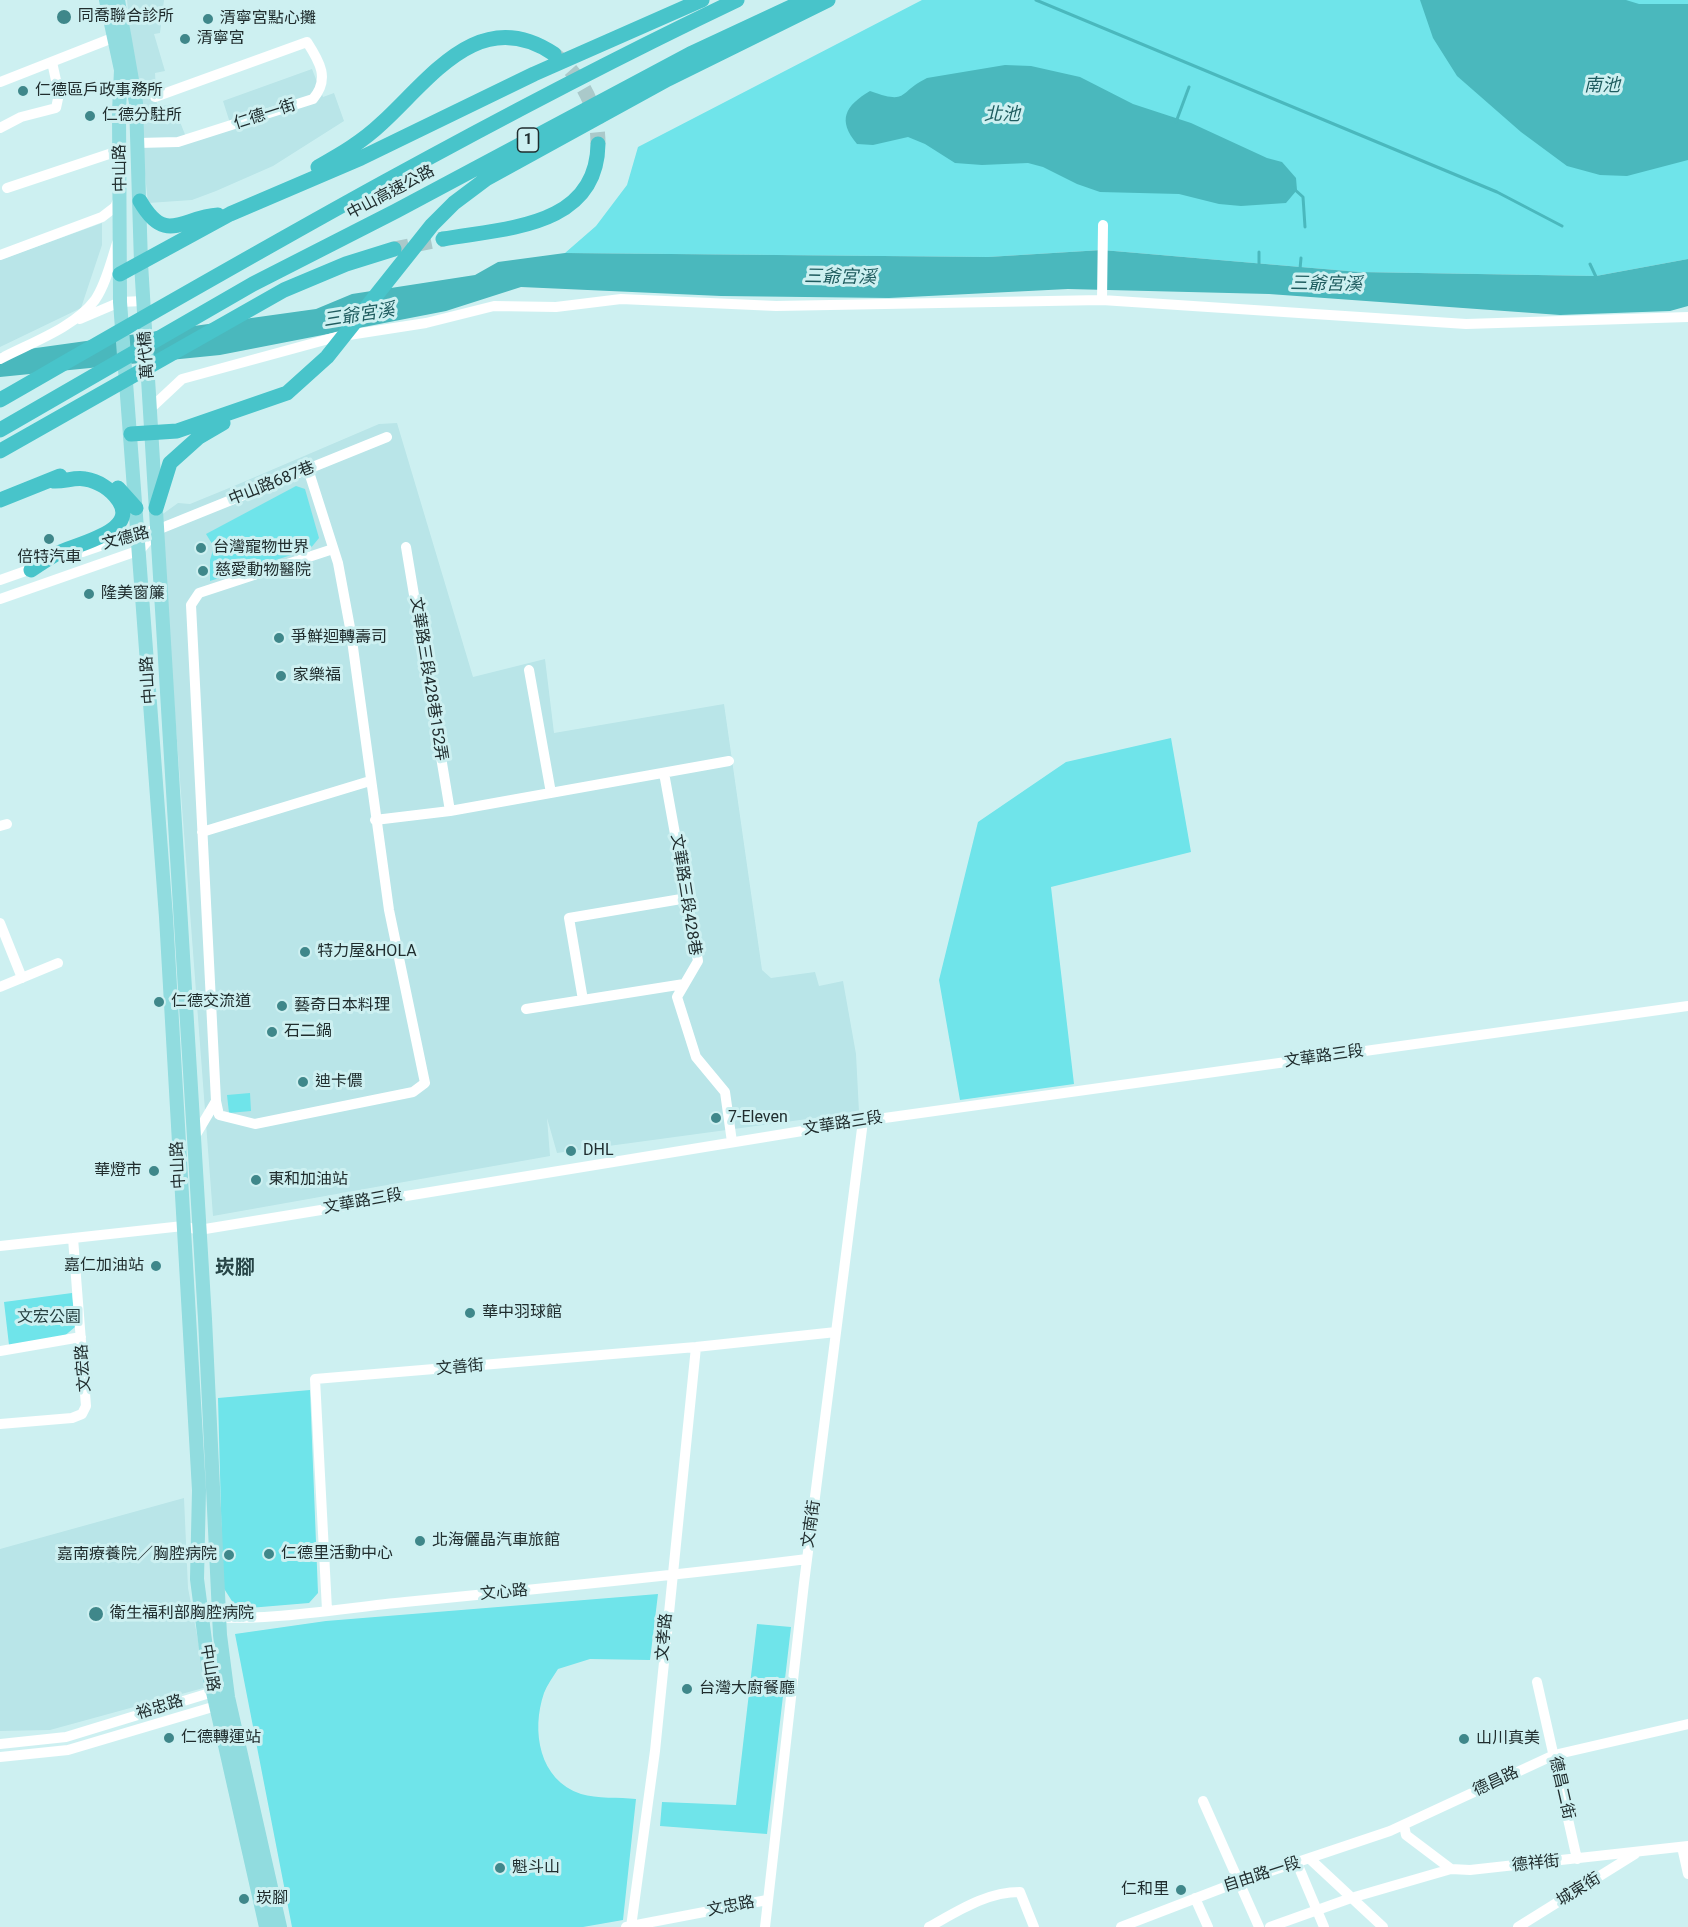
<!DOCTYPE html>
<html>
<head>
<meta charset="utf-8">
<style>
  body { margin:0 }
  canvas { display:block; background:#cdf0f1 }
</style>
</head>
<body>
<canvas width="1688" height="1927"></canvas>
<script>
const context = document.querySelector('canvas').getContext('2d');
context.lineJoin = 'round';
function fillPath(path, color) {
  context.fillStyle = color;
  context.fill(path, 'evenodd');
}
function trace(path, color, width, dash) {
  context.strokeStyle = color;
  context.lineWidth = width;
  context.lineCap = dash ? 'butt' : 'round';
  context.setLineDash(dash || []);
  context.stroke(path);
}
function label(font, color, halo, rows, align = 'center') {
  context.font = font + ' Roboto,"Noto Sans TC",sans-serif';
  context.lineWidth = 6;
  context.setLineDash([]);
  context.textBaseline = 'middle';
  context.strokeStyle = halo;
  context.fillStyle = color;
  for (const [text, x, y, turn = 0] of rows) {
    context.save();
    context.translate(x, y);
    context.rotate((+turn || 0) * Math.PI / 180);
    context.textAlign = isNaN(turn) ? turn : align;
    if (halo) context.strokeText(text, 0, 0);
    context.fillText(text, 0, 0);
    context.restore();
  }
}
const built = new Path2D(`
  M127 0H164L160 33 154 34 165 71 155 73 157 107 173 104 186 137 230 123 223 101 312 69 323 97 334 93 344 121 273 166 216 191 192 200 148 203Z
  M102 223V245L81 308 0 347V260Z
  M397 423 473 677 545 659 554 733 724 704 762 970 771 978 815 972 819 986 843 981 856 1054 859 1112 557 1153 547 1118 550 1156 213 1216 160 516 178 503 190 504 234 486 379 424Z
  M184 1498 188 1588 207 1687 50 1730 0 1731V1549Z`);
const green = new Path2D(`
  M922 0H1688V259L1596 276 1359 272 1102 250 988 257 565 253 596 226 627 185 638 147Z
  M296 486 305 489 319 538 310 549 210 581V560L214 547 206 534Z
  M1171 738 1191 852 1051 887 1074 1084 960 1100 939 980 978 822 1066 762Z
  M250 1093 251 1111 229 1113 227 1095Z
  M72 1293 75 1327 62 1338 9 1345 4 1302Z
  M310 1390 318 1593 309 1603 237 1609 223 1587 218 1398Z
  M658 1594 650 1660 590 1659 558 1669C553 1677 547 1685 544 1693 531 1731 539 1780 581 1794 597 1799 619 1797 636 1799L623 1920 583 1927H292L235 1634 326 1621Z
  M757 1624 791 1627 767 1834 660 1826 662 1802 736 1805Z`);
const water = new Path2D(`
  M1420 0H1626L1639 4H1688V160L1627 176 1600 175 1567 166 1521 132 1457 76 1433 38Z
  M1005 65 1031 66 1080 77 1133 104 1191 123 1267 158 1282 162 1296 178 1297 190 1286 203 1241 206 1219 204 1179 194 1100 192 1077 184 1043 167 1028 163 982 165 955 163 925 144 908 137 873 145 857 144C837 120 845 106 870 91 909 105 897 93 927 78Z
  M1102 250 1359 272 1596 276 1688 259V306L1670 311 1560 315 1269 294 1068 289 889 298 721 296 521 287 446 311 220 355 0 377V353L316 309 352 294 475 275 498 262 565 253 988 257Z`);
const stream = new Path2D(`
  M1036 0 1497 192 1562 226
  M1176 122 1189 87
  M1293 188 1303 197 1305 227
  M1259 252V265
  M1590 264 1597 279
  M1300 269 1301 258`);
const highwayTunnel = new Path2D(`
  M554 54C582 77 598 107 598 144
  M394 249 443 239`);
const minor = new Path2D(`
  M0 82 115 37
  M0 128 21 117 56 108 59 94 52 62
  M138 143 178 142 313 99C330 79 320 62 307 42L155 97
  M7 188 121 150
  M0 255 102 217 115 207 119 198
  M1102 300 1103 225
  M80 319 120 302 143 301
  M0 359C30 343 74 328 95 300 106 284 111 261 117 243
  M151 408 182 379 336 337 426 323 494 306 556 307 621 299 776 306 1102 300 1466 324 1688 317
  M406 547 450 811
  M68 557 138 533 157 530 387 437
  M0 580 37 567
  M0 599 140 550 157 530
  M529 670 551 793
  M664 773 698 961 677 997 696 1057 725 1092 732 1142
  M375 820 450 811 729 761
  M0 826 7 824
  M202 832 370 781
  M0 923 22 978
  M0 987 58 963
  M583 1000 569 918 687 898
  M526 1009 684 984
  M216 1101 219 1115 255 1124 413 1092 425 1083 389 910 351 633 338 563 308 469
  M194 1138 216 1101 191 605 199 593 333 549
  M0 1246 183 1226 199 1230 863 1121 1688 1006
  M0 1351 81 1337
  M0 1424 72 1418 82 1414 86 1406 73 1238
  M327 1610 315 1379 696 1347 836 1332
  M201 1616C262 1623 342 1608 405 1602 539 1589 673 1576 807 1559
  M1537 1682 1577 1859
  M0 1744 66 1737 213 1692 220 1695
  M0 1757 68 1750 216 1706 223 1702
  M1203 1801 1259 1927
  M1404 1825 1406 1835 1451 1869 1470 1870 1688 1846
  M1682 1847 1688 1874
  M1310 1859 1383 1927
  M1297 1863 1324 1927
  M1195 1898 1208 1927
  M626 1927 767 1900
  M631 1927 655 1751 696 1347
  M765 1927 804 1583 863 1121
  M929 1927C958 1911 986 1892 1020 1892L1034 1927
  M1121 1927 1238 1882 1390 1831 1554 1755 1688 1724
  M1270 1927 1351 1898 1451 1869
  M1518 1927 1635 1854`);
const major = new Path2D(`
  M106 0 121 70 119 111 120 302 166 917 199 1490 197 1579 210 1679 266 1927
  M118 0 136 103 141 263 205 1319 220 1635 228 1697 280 1927`);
const highway = new Path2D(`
  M318 167C341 154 362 142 382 123 431 78 480 4 554 54
  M140 201C166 246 182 217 218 215
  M443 239C504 228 597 228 598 144
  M120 274 230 214 361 158 534 74 702 0
  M0 400C242 261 485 120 737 0
  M0 430 253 284 396 211 690 54 806 0
  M131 434 177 431 287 393 327 357 432 225 454 203 486 179 668 79 828 0
  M0 451 284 290 346 264 394 249
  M118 488 136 508
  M0 500 60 476
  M156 508 170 463 199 437 223 423
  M31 570C40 564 49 558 58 553 76 544 139 532 119 501 111 489 98 481 85 479 74 477 64 482 53 481`);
const markers = [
  [64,17,8,"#3f878a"],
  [208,19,6,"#3f878a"],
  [185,39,6,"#3f878a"],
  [23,91,6,"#3f878a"],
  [90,116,6,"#3f878a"],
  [49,539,6,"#3f878a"],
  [201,548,6,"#3f878a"],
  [203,571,6,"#3f878a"],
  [89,594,6,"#3f878a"],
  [279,638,6,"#3f878a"],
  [281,676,6,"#3f878a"],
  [305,952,6,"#3f878a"],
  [159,1002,6,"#3f878a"],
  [282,1006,6,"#3f878a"],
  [272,1032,6,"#3f878a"],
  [303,1082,6,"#3f878a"],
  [716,1118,6,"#3f878a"],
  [571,1151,6,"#3f878a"],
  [154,1171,6,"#3f878a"],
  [256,1180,6,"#3f878a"],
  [156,1266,6,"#3f878a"],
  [470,1313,6,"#3f878a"],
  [420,1541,6,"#3f878a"],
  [269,1554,6,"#3f878a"],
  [229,1555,6,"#3f878a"],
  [96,1614,8,"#3f878a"],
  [687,1689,6,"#3f878a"],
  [169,1738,6,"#3f878a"],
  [1464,1739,6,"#3f878a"],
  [500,1868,6,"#3f878a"],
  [1181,1890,6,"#3f878a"],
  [244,1899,6,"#3f878a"]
];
const shields = [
  [528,140,21]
];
const shieldNames = [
  ["1",528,140]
];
const poiNames = [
  ["同喬聯合診所",78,17],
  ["清寧宮點心攤",220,19],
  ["清寧宮",197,39],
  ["仁德區戶政事務所",35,91],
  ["仁德分駐所",102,116],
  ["台灣寵物世界",213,548],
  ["倍特汽車",49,558,"center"],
  ["慈愛動物醫院",215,571],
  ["隆美窗簾",101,594],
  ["爭鮮迴轉壽司",291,638],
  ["家樂福",293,676],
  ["特力屋&HOLA",317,952],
  ["仁德交流道",171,1002],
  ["藝奇日本料理",294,1006],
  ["石二鍋",284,1032],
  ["迪卡儂",315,1082],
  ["7-Eleven",728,1118],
  ["DHL",583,1151],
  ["華燈市",142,1171,"right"],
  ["東和加油站",268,1180],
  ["嘉仁加油站",144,1266,"right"],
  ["華中羽球館",482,1313],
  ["北海儷晶汽車旅館",432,1541],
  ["仁德里活動中心",281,1554],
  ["嘉南療養院／胸腔病院",217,1555,"right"],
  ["衛生福利部胸腔病院",110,1614],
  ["台灣大廚餐廳",699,1689],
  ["仁德轉運站",181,1738],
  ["山川真美",1476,1739],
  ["魁斗山",512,1868],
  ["仁和里",1169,1890,"right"],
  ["崁腳",256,1899]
];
const streetNames = [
  ["仁德一街",265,115,-18],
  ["中山路",121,168,-91],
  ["中山高速公路",391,193,-28],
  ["萬代橋",147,355,-94],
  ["中山路687巷",272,484,-22],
  ["文德路",126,539,-15],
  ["文華路三段428巷152弄",428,679,81],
  ["中山路",149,680,-94],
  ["文華路三段428巷",685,895,81],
  ["文華路三段",1324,1057,-8],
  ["文華路三段",843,1124,-9],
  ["中山路",179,1165,-93],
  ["文華路三段",363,1202,-10],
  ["文宏路",84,1368,-94],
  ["文善街",460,1368,-5],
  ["文南街",812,1524,-82],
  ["文心路",504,1593,-5],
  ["文孝路",665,1637,-85],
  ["中山路",209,1668,81],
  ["裕忠路",160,1708,-17],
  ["德昌路",1496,1782,-25],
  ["德昌二街",1561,1788,77],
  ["德祥街",1536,1864,-6],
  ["自由路一段",1262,1875,-18],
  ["城東街",1579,1890,-32],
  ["文忠路",731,1907,-11]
];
const parkNames = [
  ["文宏公園",49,1318]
];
const waterNames = [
  ["南池",1602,86],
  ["北池",1002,115],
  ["三爺宮溪",840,278,1],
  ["三爺宮溪",1326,285,1],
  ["三爺宮溪",359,316,-9]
];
const quarterNames = [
  ["崁腳",235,1269]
];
fillPath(built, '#b9e5e8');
fillPath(green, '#6fe4ea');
fillPath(water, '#4ab8bd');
trace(stream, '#4ab8bd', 3);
trace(highwayTunnel, '#aac9ca', 15, [15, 8]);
trace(minor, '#fff', 10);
trace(major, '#91dcdf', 14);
trace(highway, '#48c4ca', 15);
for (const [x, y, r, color] of markers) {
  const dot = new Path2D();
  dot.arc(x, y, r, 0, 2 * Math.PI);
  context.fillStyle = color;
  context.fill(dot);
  trace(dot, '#cdf0f1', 2);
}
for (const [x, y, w] of shields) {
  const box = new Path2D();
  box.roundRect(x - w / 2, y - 12, w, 24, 4.5);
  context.fillStyle = '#cdf0f1';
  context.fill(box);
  trace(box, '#202d2e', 1.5);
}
label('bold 15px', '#202d2e', null, shieldNames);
label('16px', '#202d2e', '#cdf0f1', poiNames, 'left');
label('16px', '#202d2e', '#cdf0f1', streetNames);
label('16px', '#253e3f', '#cdf0f1', parkNames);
label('italic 18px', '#1f5c5f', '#cdf0f1', waterNames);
label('bold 20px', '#264446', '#cdf0f1', quarterNames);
</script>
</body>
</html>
